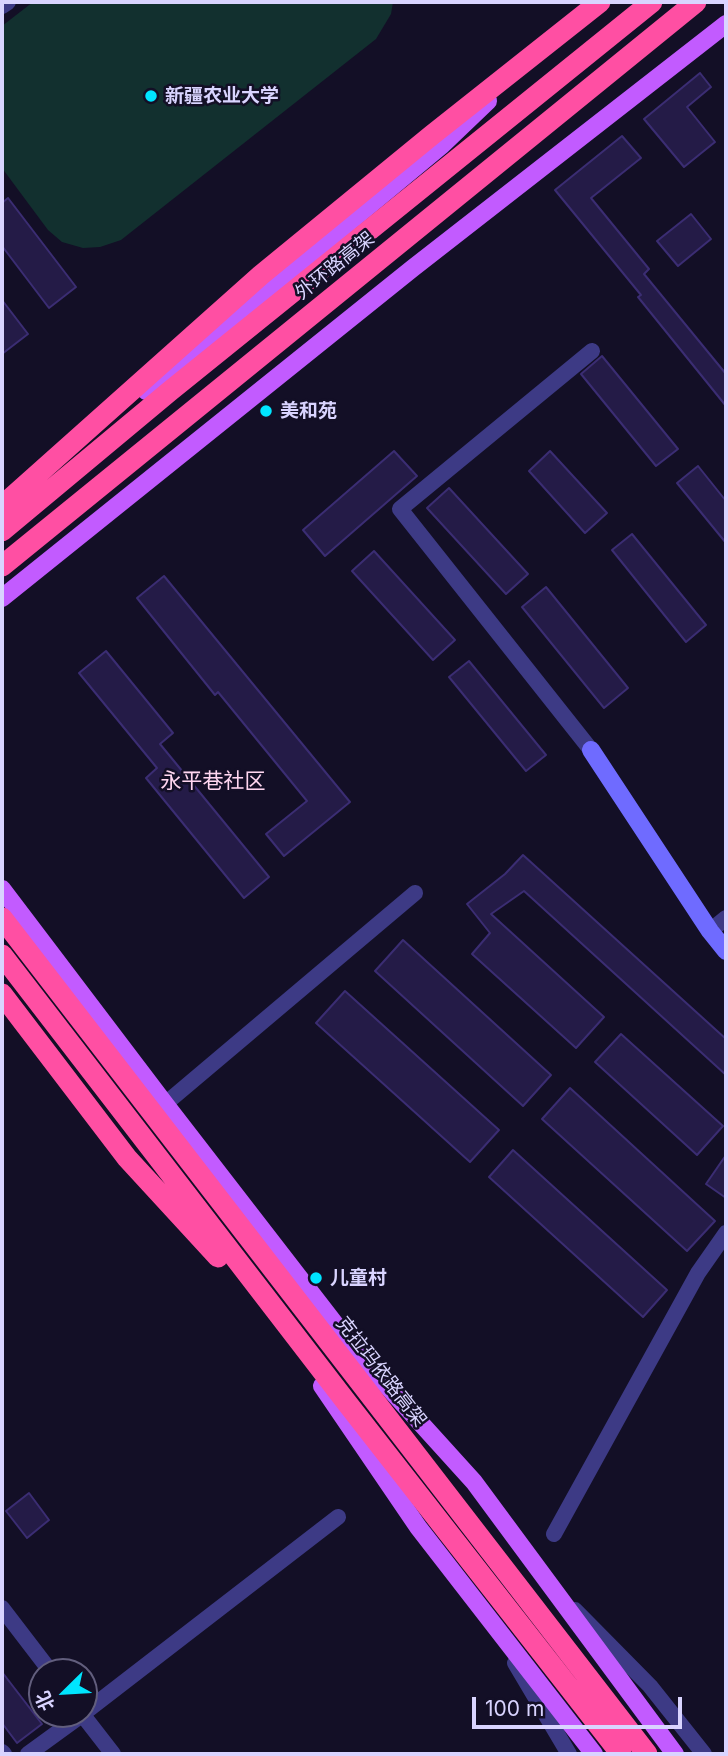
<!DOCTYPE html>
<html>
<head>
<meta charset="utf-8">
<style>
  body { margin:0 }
  #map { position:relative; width:728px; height:1756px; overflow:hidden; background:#130f26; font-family:Inter,"Noto Sans SC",sans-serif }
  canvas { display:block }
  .frame { position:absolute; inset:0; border:4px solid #d9d4ff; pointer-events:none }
  .north { position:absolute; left:28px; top:1658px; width:70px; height:70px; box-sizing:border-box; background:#130f26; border:2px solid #625e7d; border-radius:50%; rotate:246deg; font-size:19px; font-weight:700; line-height:28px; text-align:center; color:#d9d4ff }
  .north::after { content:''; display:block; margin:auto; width:24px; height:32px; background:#00e5ff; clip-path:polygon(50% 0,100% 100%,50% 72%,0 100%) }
  .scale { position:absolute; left:472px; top:1697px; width:210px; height:32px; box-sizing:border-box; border:4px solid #d9d4ff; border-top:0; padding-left:9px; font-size:21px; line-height:24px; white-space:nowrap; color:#d9d4ff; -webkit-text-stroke:5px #130f26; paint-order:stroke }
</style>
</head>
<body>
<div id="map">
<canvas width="728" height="1756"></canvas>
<div class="frame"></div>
<div class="north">北</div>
<div class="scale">100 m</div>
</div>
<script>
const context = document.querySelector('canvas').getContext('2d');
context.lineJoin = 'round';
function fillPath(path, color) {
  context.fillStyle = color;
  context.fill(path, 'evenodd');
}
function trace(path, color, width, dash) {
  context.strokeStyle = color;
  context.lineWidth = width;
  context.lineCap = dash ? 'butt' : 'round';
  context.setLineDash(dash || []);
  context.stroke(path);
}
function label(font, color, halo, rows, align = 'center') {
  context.font = font + ' Inter,"Noto Sans SC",sans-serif';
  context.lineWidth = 5;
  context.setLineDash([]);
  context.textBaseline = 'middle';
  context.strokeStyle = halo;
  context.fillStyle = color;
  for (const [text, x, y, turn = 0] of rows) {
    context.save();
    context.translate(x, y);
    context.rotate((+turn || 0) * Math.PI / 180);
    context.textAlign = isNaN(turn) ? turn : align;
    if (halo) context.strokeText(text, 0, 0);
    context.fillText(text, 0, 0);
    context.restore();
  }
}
const green = new Path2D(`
  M33 2H393L391 14 376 39 121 240 100 247 83 248 62 242 48 230 2 168V26Z`);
const building = new Path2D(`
  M700 73 711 87 687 107 715 142 684 167 644 119Z
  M622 136 641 158 591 198 649 269 644 274 726 374V406L638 297 641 295 555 190Z
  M8 198 76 287 49 308 2 246V203Z
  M691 214 711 239 678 266 657 241Z
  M2 300 28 334 2 354Z
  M602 356 678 449 656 466 581 374Z
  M394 451 417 476 325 556 303 530Z
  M550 451 607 513 585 533 529 471Z
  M698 466 726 501V543L677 483Z
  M449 488 528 574 506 594 427 508Z
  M632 534 706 625 686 642 612 550Z
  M374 551 455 640 433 660 352 571Z
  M164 576 350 802 284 856 266 834 307 801 218 692 215 695 137 598Z
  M546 587 628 688 604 708 522 607Z
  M106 651 173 733 160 744 269 877 244 898 146 778 157 768 79 673Z
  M469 661 546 755 526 771 449 677Z
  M523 855 726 1039V1075L524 891 491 914 604 1017 576 1048 472 954 490 933 467 904 505 874Z
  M403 940 551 1075 523 1106 375 971Z
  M345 991 499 1130 470 1162 316 1023Z
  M621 1034 723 1126 697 1155 595 1062Z
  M570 1088 715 1221 687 1251 542 1119Z
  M513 1150 667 1290 643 1317 489 1177Z
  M726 1155V1198L706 1184Z
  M29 1493 49 1520 27 1538 6 1511Z
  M2 1672 42 1724 17 1743 2 1723Z`);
const street = new Path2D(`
  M2 6 8 2
  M591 750 400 509 592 351
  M710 931 726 918
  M165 1104 415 893
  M554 1534 698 1273 726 1233
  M2 1608 51 1672
  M575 1610 650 1686 704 1754
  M515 1663 569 1754
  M84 1713 338 1517
  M82 1714 113 1754
  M2 1752 4 1754
  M28 1754 83 1714`);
const secondary = new Path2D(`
  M591 750 710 931 726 951`);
const primary = new Path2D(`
  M146 391 442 145 488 101
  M2 598 413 268 726 24
  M2 889 165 1104 359 1355 474 1482 675 1754
  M322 1386 418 1527 594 1754`);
const highway = new Path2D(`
  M2 506 261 275 432 135 600 2
  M2 531 170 391 652 2
  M2 566 696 2`);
const highwayBridge = new Path2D(`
  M2 918 647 1754
  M2 955 347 1403 621 1754
  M2 994 127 1158 218 1257`);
const markers = [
  [151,96,7,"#00e5ff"],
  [266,411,7,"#00e5ff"],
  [316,1278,7,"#00e5ff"]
];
const poiNames = [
  ["新疆农业大学",165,96],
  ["美和苑",280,411],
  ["儿童村",330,1278]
];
const streetNames = [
  ["外环路高架",335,266,-39],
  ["克拉玛依路高架",381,1372,52]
];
const neighbourhoodNames = [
  ["永平巷社区",213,782]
];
fillPath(green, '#12302f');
fillPath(building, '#241b47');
trace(building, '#3b2d73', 2);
trace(street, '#3d3a85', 16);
trace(secondary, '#6f6bff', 18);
trace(primary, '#c25bff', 18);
trace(highway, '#ff4fa3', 21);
trace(highwayBridge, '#ff4fa3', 21);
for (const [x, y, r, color] of markers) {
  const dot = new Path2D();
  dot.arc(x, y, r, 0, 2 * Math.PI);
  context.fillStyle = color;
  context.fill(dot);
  trace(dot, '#130f26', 2.5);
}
label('bold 19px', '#d9d4ff', '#130f26', poiNames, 'left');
label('19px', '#d9d4ff', '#130f26', streetNames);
label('21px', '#ffd6f0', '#130f26', neighbourhoodNames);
</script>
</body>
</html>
